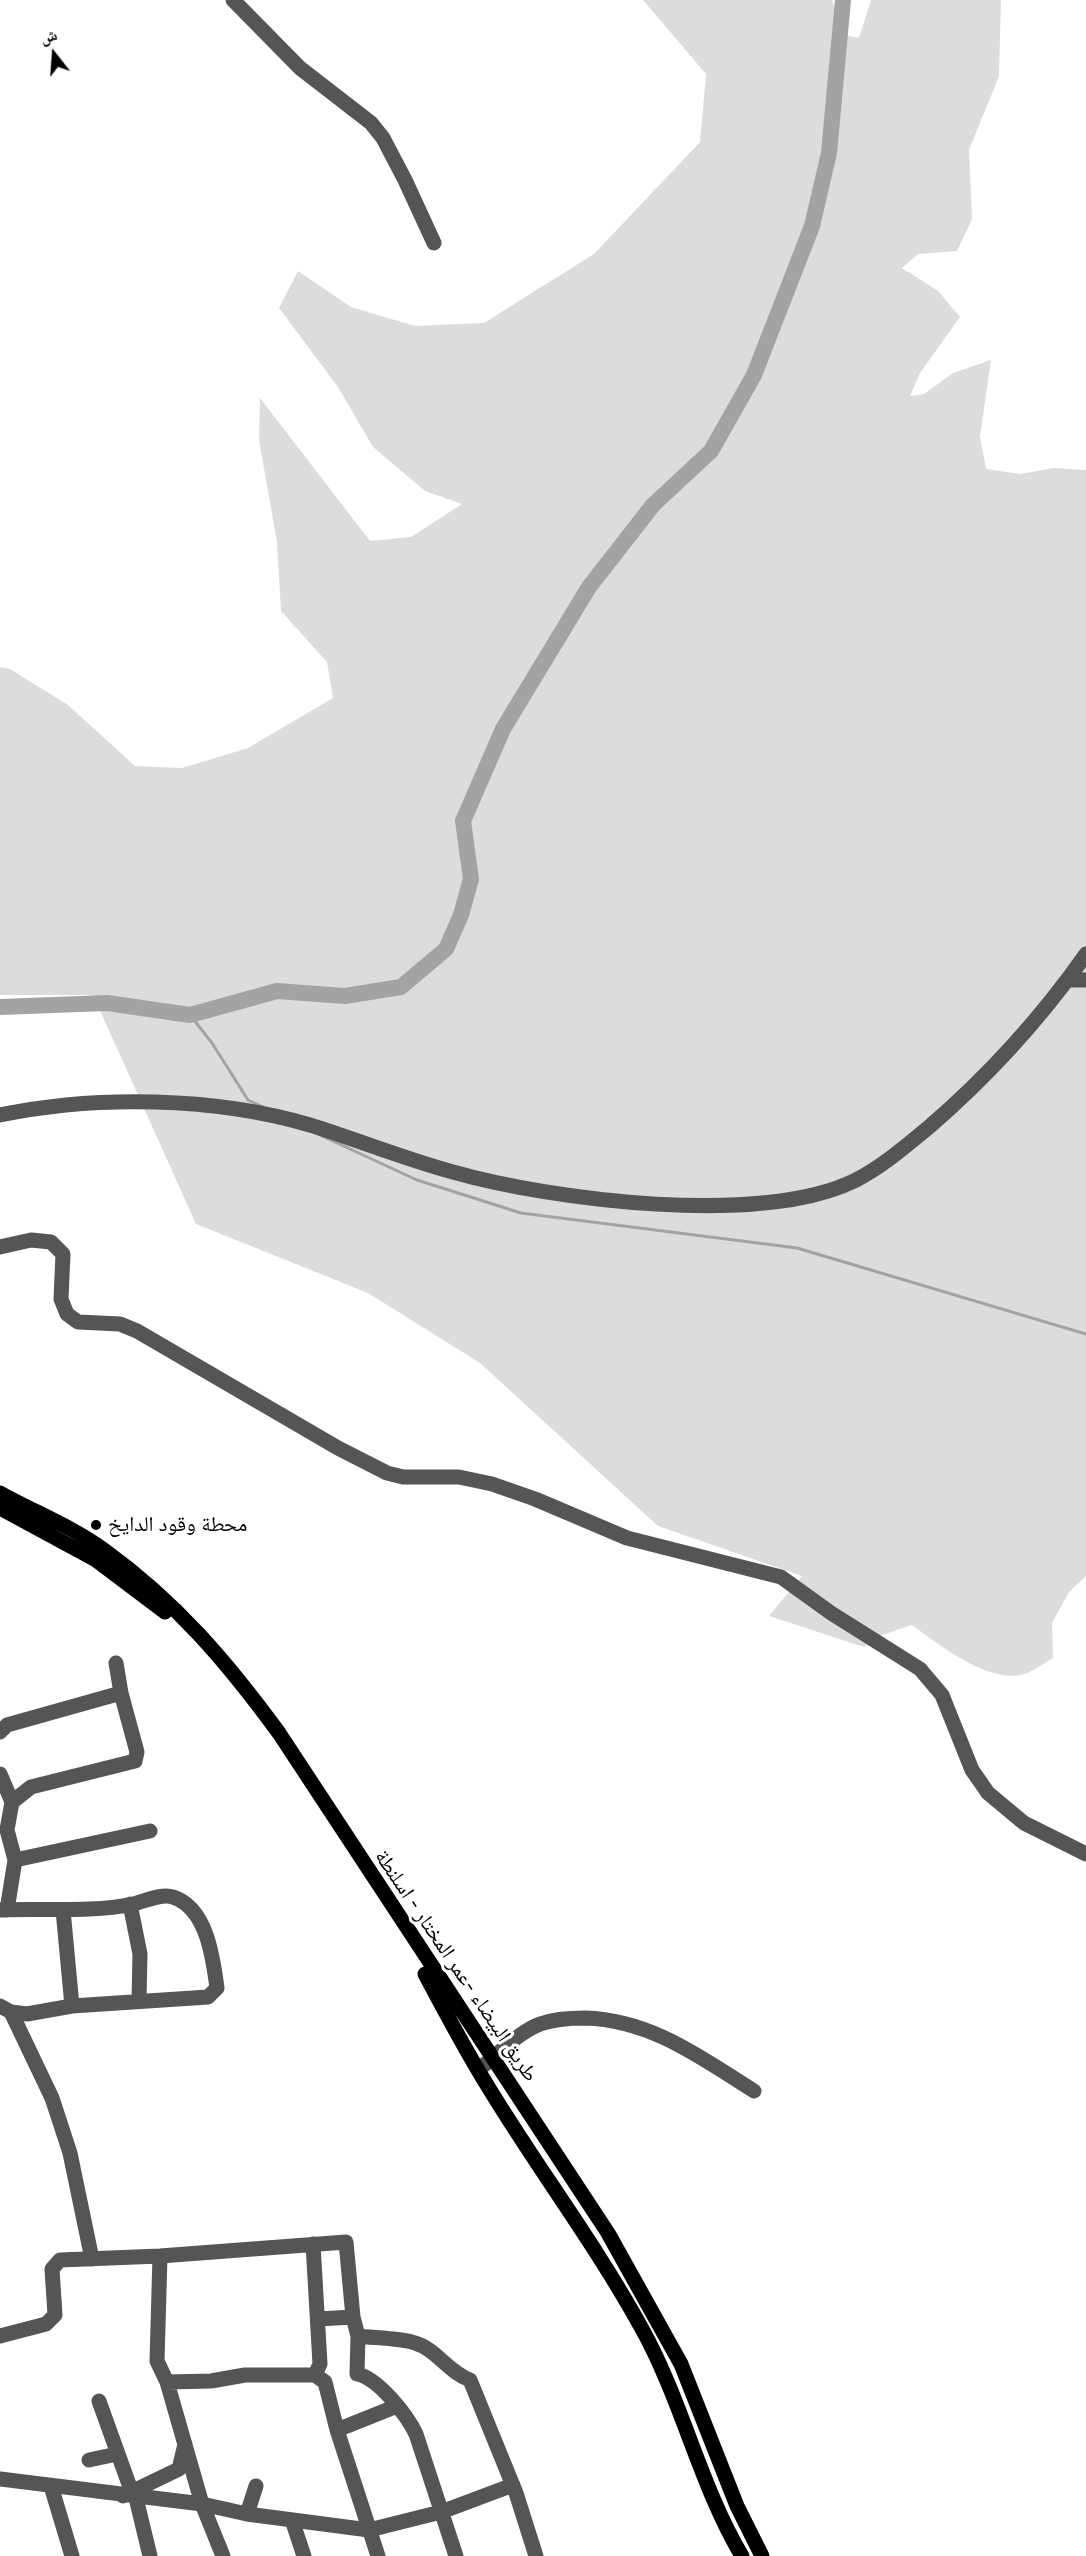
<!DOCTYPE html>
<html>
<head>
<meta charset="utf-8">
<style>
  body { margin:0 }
  #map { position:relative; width:1086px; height:2556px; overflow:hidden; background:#fff; font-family:Figtree,"Noto Naskh Arabic",sans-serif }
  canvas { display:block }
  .north { position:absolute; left:24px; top:24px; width:60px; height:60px; -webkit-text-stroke:4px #fff; paint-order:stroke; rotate:343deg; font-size:16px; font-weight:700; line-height:24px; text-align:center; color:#000 }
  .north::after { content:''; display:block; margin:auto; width:21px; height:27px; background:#000; clip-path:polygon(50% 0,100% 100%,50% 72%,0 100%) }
</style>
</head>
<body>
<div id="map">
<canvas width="1086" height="2556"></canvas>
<div class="north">ش</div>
</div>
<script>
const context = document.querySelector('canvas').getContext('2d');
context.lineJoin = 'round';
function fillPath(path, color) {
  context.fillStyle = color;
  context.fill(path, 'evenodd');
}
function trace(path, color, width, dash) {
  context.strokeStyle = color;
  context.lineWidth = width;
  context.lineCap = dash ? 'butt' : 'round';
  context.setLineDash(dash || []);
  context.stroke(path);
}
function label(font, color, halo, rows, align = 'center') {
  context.font = font + ' Figtree,"Noto Naskh Arabic",sans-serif';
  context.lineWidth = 6;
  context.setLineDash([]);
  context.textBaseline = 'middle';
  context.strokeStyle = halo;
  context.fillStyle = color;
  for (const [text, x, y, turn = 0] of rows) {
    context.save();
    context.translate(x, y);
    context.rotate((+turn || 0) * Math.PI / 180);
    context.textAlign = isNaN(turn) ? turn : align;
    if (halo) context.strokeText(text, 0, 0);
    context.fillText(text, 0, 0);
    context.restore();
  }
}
const green = new Path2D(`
  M643 0H832L844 35 859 38 871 0H1001L999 76 969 150 972 219 957 251 918 254 902 268 938 291 960 317 920 373 910 396 924 394 953 373 991 360 980 436 986 469 1020 474 1054 468 1086 470V1576L1069 1592 1052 1623 1053 1658C1044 1663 1034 1671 1024 1674 990 1685 938 1644 912 1625L879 1636 864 1647 769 1616 802 1576 658 1526 480 1363 368 1293 196 1224 93 995H0V667L10 669 68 705 135 766 182 768 248 748 333 698 327 662 281 611 277 542 259 440 260 398 370 541 411 537 462 504 425 491 373 447 338 387 279 308 298 271 351 307 415 326 484 323 594 254 700 142 706 74Z`);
const stream = new Path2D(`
  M190 1015 212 1043 248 1100 263 1107
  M322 1136 417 1180 521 1213 797 1248 1086 1334`);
const river = new Path2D(`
  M0 1007 107 1003 190 1015 277 991 345 996 401 987 446 949 461 915 471 879 463 821 503 729 589 587 653 505 711 451 754 375 812 226 829 153 843 0`);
const minor = new Path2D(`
  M233 0 300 68 371 123 383 138 405 180 434 243
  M1068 980H1086
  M0 1115C96 1095 215 1097 310 1125 358 1140 405 1159 453 1172 551 1200 763 1227 856 1180 883 1166 906 1146 929 1127 988 1076 1041 1018 1086 954
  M0 1247 31 1240 51 1242 63 1254 61 1299 67 1314 78 1322 120 1324 137 1331 338 1448 387 1473 403 1477H459L492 1484 535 1499 627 1538 781 1577 831 1613 920 1669 942 1695 972 1770 988 1793 1024 1823 1086 1854
  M0 1732 7 1725 121 1693
  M0 1774 12 1802 7 1830 15 1860 7 1910
  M12 1802 31 1787 135 1761 137 1752 121 1693 116 1663
  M15 1860 150 1831
  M130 1904 140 1954 139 2000
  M0 1910C44 1908 90 1913 133 1904 145 1901 162 1893 173 1897 207 1908 213 1958 217 1988L208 1997 72 2006 27 2014 11 2012 0 2006
  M63 1910 72 2006
  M11 2012 52 2098 70 2153 92 2259
  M478 2070C498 2055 517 2033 540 2024 554 2019 570 2018 585 2018 651 2020 700 2057 754 2091
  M313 2244 320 2364 315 2375 325 2382 337 2430 378 2556
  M160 2256 157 2361 167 2382 202 2504 223 2556
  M318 2319 353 2317
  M0 2336 46 2324 55 2315 52 2269 60 2260 160 2256 346 2242 353 2317 358 2336 357 2374C378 2378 407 2415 416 2434L456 2556
  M358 2336C374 2338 401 2338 415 2343 436 2349 448 2372 470 2380L516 2493 536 2556
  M167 2382 211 2381 245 2375H315
  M99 2401 131 2490
  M337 2430 397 2406
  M89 2460 117 2454
  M0 2479 202 2504 247 2514 369 2530 441 2512 513 2485
  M51 2486 72 2556
  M123 2496 179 2469 185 2444
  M136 2498 150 2556
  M247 2514 256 2486
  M292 2520 304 2556`);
const major = new Path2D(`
  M0 1493C34 1512 73 1527 104 1550 176 1602 227 1662 279 1733L608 2233 681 2364 737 2506 762 2556
  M0 1508 96 1560 165 1612
  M425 1974C442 2006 459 2038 478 2070 529 2157 592 2238 641 2327 682 2400 700 2486 742 2556`);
const markers = [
  [96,1525,6,"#000"]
];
const poiNames = [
  ["محطة وقود الدايخ",108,1525]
];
const streetNames = [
  ["طريق البيضاء -عمر المختار - اسلنطة",456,1966,56]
];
fillPath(green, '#dcdcdc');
trace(stream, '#a3a3a3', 3);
trace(river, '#a3a3a3', 16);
trace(minor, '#555', 15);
trace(major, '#000', 15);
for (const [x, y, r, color] of markers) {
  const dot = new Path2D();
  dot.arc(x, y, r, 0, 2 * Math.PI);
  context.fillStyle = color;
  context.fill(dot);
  trace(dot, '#fff', 2);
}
label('21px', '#000', '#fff', poiNames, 'left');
label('21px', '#000', '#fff', streetNames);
</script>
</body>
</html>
